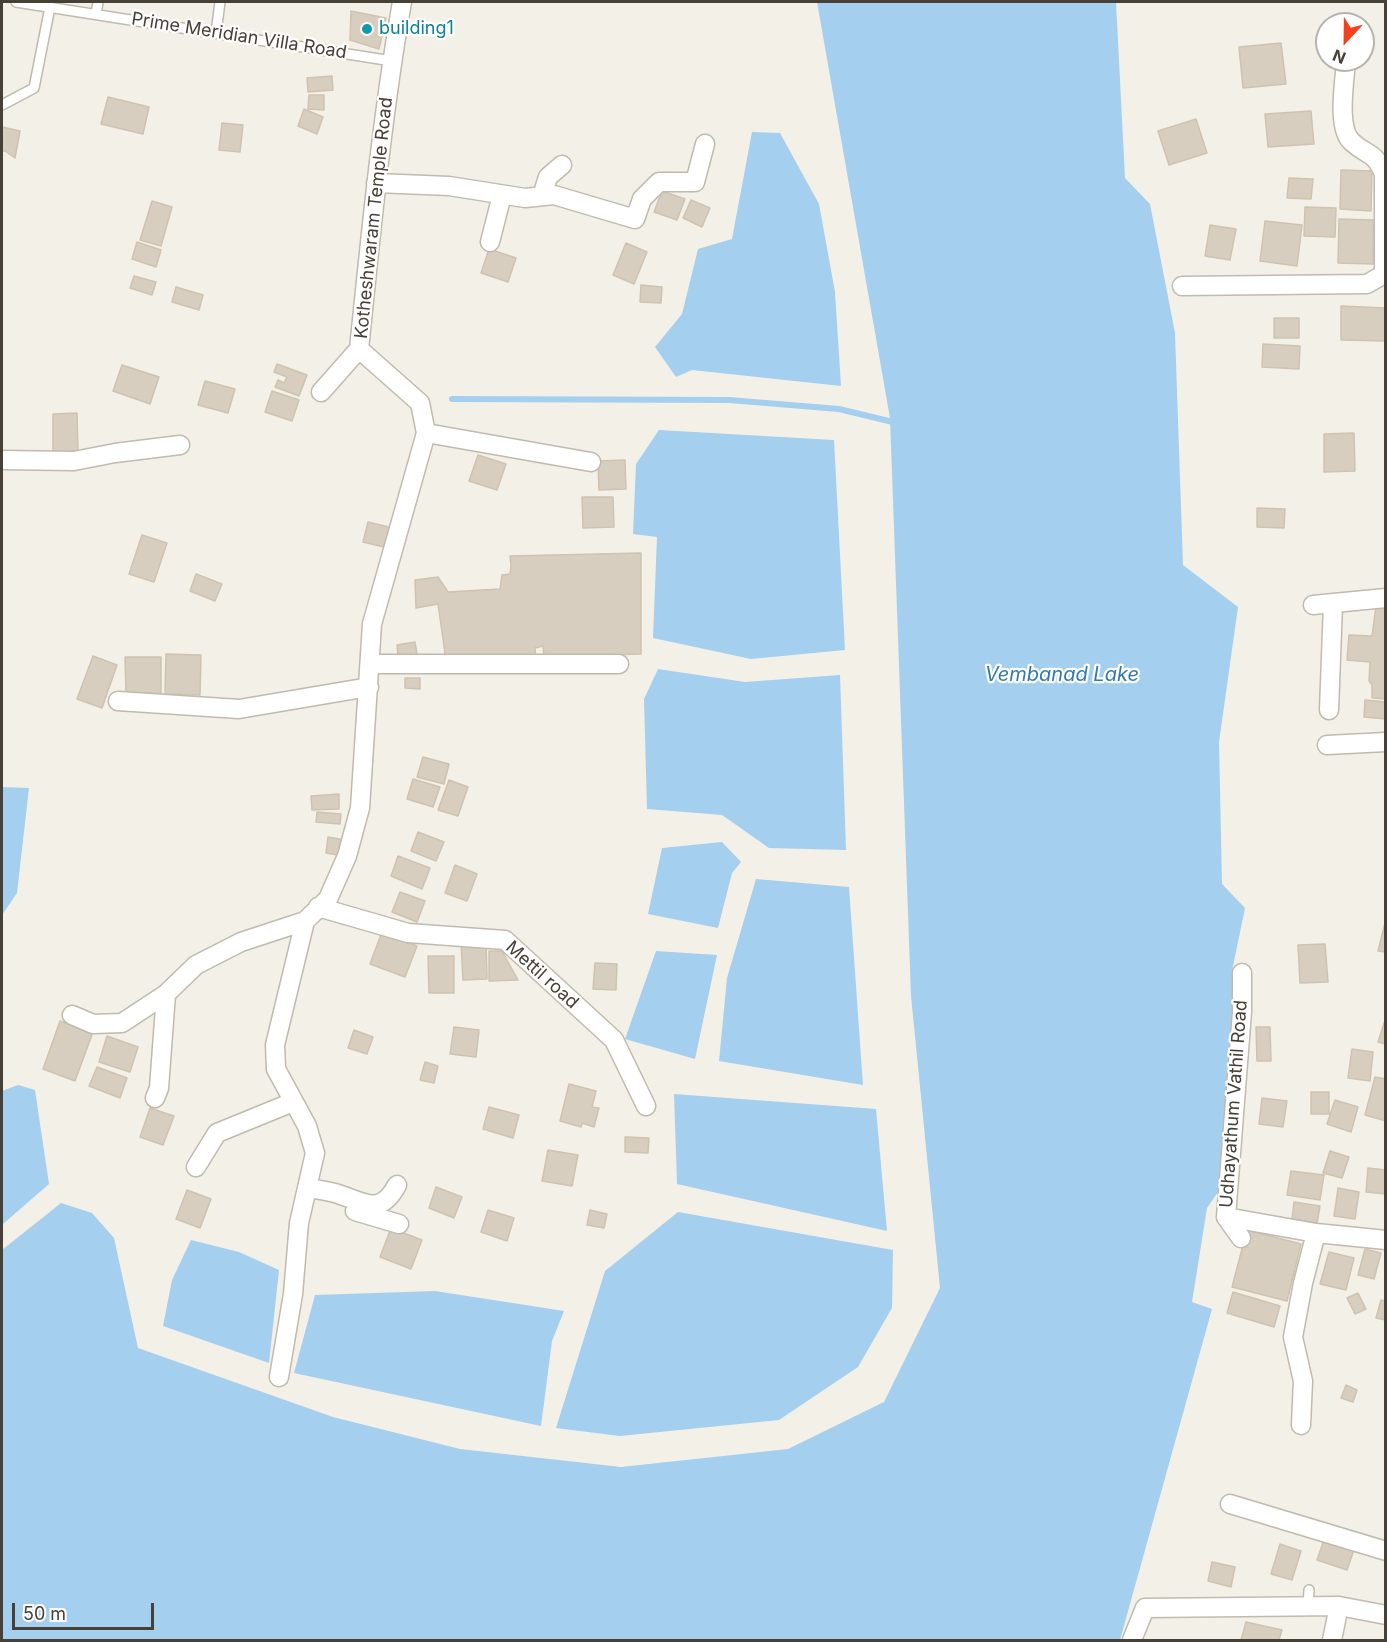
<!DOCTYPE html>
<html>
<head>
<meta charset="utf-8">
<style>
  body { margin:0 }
  #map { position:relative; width:1387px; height:1642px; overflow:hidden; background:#f3f0e7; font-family:Inter,sans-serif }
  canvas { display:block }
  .frame { position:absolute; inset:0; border:3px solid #464036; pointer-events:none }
  .north { position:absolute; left:1315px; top:12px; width:60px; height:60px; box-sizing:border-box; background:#fff; border:2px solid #b5b3af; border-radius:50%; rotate:202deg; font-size:16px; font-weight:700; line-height:24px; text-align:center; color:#464036 }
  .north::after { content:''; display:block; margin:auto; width:21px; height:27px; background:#f4401d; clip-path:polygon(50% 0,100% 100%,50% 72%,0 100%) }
  .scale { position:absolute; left:12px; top:1603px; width:142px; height:27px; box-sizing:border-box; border:3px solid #464036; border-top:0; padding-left:8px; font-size:18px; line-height:21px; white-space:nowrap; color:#464036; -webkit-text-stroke:4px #fff; paint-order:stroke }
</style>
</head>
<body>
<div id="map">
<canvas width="1387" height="1642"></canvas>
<div class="frame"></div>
<div class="north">N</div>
<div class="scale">50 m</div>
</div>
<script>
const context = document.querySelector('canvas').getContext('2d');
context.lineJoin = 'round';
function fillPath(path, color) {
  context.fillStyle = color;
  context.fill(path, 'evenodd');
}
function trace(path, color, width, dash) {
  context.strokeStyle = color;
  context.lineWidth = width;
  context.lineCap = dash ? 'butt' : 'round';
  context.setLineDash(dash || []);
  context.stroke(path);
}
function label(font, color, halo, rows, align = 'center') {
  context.font = font + ' Inter,sans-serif';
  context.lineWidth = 4.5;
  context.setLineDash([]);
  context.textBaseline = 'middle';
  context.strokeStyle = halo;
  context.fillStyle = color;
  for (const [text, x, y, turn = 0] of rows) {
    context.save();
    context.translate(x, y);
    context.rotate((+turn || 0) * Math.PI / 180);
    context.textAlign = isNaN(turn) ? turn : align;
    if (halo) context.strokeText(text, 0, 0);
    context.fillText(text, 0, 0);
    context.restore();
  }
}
const water = new Path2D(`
  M817 2H1116L1125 178 1150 204 1175 333 1183 565 1238 607 1219 742 1222 884 1245 908 1232 971 1251 988 1243 1036 1227 1066 1225 1182 1207 1208 1192 1302 1212 1309 1120 1640H2V1250L61 1203 92 1213 114 1238 138 1348 333 1417 460 1449 621 1467 788 1449 884 1402 940 1288 911 996 890 418Z
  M752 132 780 133 819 204 835 292 841 386 692 370 676 377 655 347 682 314 698 249 732 239Z
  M659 430 834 440 845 650 751 659 653 638 657 537 633 534 636 464Z
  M658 669 745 682 840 675 846 850 769 848 722 815 647 809 644 699Z
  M2 787 29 788 17 893 2 915Z
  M722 842 741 862 732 873 718 928 648 914 662 848Z
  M756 879 849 887 863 1085 719 1061 727 978Z
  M656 951 717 955 695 1059 625 1039Z
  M18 1085 35 1090 49 1184 3 1224 2 1091Z
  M674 1094 876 1109 887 1231 677 1184Z
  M678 1212 893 1250 892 1308 858 1367 779 1420 620 1436 556 1428 605 1271Z
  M191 1240 239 1252 279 1270 269 1363 163 1326 172 1280Z
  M435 1291 564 1311 552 1341 541 1426 294 1373 315 1295Z`);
const stream = new Path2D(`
  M452 399 729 400 839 409 897 423`);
const building = new Path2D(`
  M351 11 386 18 379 49 350 40Z
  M1281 43 1286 84 1243 88 1239 47Z
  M332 76 333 90 308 92 307 78Z
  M309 95H324V110L308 109Z
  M108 97 149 107 143 134 101 124Z
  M304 109 323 117 317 134 298 126Z
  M1311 111 1314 144 1268 147 1265 114Z
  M1196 119 1207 153 1169 165 1158 131Z
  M222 123 243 125 240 152 219 150Z
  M2 127 20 131 15 158 5 151H2Z
  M1341 170 1372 171 1371 211 1340 209Z
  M1289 178 1313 179 1311 199 1287 198Z
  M662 191 685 199 677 220 654 212Z
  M691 200 710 208 702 227 683 218Z
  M152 201 172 207 161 246 140 240Z
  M1305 207 1336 208 1335 237 1304 236Z
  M1339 219 1374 220 1373 264 1338 263Z
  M1265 221 1302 225 1297 266 1260 261Z
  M1210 225 1236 229 1230 260 1205 256Z
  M137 242 161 250 156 267 132 259Z
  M626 243 647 252 634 284 613 275Z
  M489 249 516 258 508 282 481 273Z
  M134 276 156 282 152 295 130 288Z
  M641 285 662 287 661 303 640 302Z
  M176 287 203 295 199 310 172 302Z
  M1341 306 1386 308V341L1341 340Z
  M1274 318H1299V338H1274Z
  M1263 344 1300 346 1299 369 1262 367Z
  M277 364 307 375 299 396 275 387 278 380 284 383 287 377 274 372Z
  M122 365 159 377 150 404 113 391Z
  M205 381 235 389 228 413 198 405Z
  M272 391 299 400 292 421 265 412Z
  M77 413 78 453H53V414Z
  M1354 433 1355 471 1324 472V434Z
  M478 455 506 464 497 490 469 481Z
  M625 460 626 489 599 490 598 461Z
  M582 497H613L614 527 583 528Z
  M1257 508 1285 509 1284 528 1257 527Z
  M368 522 397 529 392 549 363 542Z
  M142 535 167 543 154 582 129 574Z
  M641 553V654L544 657 543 646 535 648 536 659 446 660 438 604 416 608 415 580 438 577 448 592 500 589 502 575 510 574 511 565 510 556Z
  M196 574 222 584 215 601 190 591Z
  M1376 606H1386V699L1372 698V685L1369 681 1370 662 1347 660 1349 635 1372 636Z
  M415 642 417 654 398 656 397 645Z
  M166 654 201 655 200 695 165 694Z
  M93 656 117 665 102 708 77 699Z
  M125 657H161V693L126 694Z
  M405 678H420V689L405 688Z
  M1365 700 1386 702V719L1364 717Z
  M423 757 449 764 444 784 417 777Z
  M413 779 440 787 433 807 407 799Z
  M449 780 468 787 458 816 438 810Z
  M339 794V809L312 810 311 796Z
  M317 812 341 814 340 824 316 822Z
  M418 832 444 842 436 861 411 851Z
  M328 837 345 840 343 856 326 853Z
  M398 856 430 868 422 889 391 876Z
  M455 865 477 874 467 901 445 893Z
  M400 892 425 901 417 922 392 912Z
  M1385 923H1386V952L1378 951Z
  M382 932 417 946 405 977 370 964Z
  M486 941 487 979 463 980 461 942Z
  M1325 944 1328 982 1300 983 1298 945Z
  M489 951H502L518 980 489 981Z
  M428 956H454V993H429Z
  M595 963 617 964 616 990 593 989Z
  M1386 1017V1044L1378 1042Z
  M60 1021 93 1032 75 1081 43 1069Z
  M454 1027 479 1030 476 1057 450 1054Z
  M1256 1027H1270L1271 1061H1257Z
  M354 1030 373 1037 367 1054 348 1048Z
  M107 1036 138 1047 130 1072 99 1062Z
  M1352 1049 1373 1052 1370 1081 1348 1078Z
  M425 1062 438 1066 434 1083 420 1080Z
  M97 1067 127 1078 120 1098 89 1086Z
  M1375 1077 1386 1079V1121L1365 1115Z
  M569 1084 596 1091 592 1107 599 1108 594 1127 582 1123 581 1127 560 1121Z
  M1311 1092H1329V1114H1311Z
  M1262 1098 1287 1101 1283 1127 1259 1124Z
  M1335 1100 1358 1107 1351 1132 1327 1124Z
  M489 1107 519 1115 513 1138 483 1129Z
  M150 1108 174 1116 163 1145 140 1137Z
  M625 1137 649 1138 648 1153 625 1152Z
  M548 1150 578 1155 572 1186 542 1181Z
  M1330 1151 1349 1157 1342 1178 1323 1173Z
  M1368 1168 1386 1170V1194L1366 1192Z
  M1291 1171 1324 1175 1320 1200 1287 1195Z
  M436 1187 462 1197 454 1218 429 1208Z
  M1338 1188 1359 1192 1355 1219 1334 1216Z
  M187 1190 211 1199 200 1228 176 1219Z
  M1294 1202 1320 1206 1317 1223 1292 1219Z
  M488 1210 514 1218 507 1241 481 1232Z
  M590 1210 607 1214 604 1228 587 1225Z
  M391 1228 422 1240 411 1269 380 1257Z
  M1247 1230 1301 1244 1287 1301 1232 1287Z
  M1365 1249 1381 1253 1374 1279 1358 1275Z
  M1329 1252 1354 1258 1346 1290 1320 1284Z
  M1233 1292 1280 1306 1274 1327 1227 1313Z
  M1358 1293 1366 1309 1355 1314 1347 1298Z
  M1381 1300 1386 1301V1320L1376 1318Z
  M1346 1385 1357 1390 1353 1402 1341 1398Z
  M1325 1537 1355 1547 1347 1570 1317 1560Z
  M1280 1544 1301 1551 1292 1580 1271 1574Z
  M1212 1562 1235 1567 1231 1587 1208 1581Z
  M1246 1622 1282 1630 1279 1640H1241Z`);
const lane = new Path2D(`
  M16 2 392 61
  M96 14 98 2
  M216 33 220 2
  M2 105 34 88 50 7
  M1308 1606 1309 1590`);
const street = new Path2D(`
  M1346 60C1345 80 1336 128 1352 142 1368 157 1374 150 1384 174V274
  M376 183 449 186 525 198 554 195 635 219 642 199 659 182H695L705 144
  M542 196 548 177 562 165
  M490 242 502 195
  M1182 286 1367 284 1386 273
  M321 392 359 349
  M426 433 591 462
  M2 460 74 461 115 453 180 445
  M1313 605 1386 598
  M370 664H619
  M118 701 239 709 369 687
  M1329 710 1333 604
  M1327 745 1386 742
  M318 907 408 933 505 940 614 1040 646 1106
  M72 1015 93 1024 122 1023 166 994
  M155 1098 159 1088 166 994 196 965 241 942 305 921
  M196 1167 217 1133 293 1102
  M308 1188C319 1190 331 1191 341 1195 367 1204 381 1215 397 1185
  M355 1211 399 1224
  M1226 1217 1242 1012V973
  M1226 1217 1316 1233 1386 1240
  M1226 1217 1241 1238
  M279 1377 293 1294 299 1223 315 1153 307 1126 276 1069 275 1045 305 921 328 899 347 856 360 808 372 624 426 433 420 403 359 349C371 233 382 116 402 2
  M1301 1425 1303 1381 1293 1337 1303 1283 1316 1233
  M1230 1504 1386 1551
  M1132 1640 1145 1608 1339 1606 1386 1615
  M1332 1640 1339 1606`);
const markers = [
  [367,29,6,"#0f9aa8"]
];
const cultureNames = [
  ["building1",379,29]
];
const streetNames = [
  ["Prime Meridian Villa Road",239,36,9],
  ["Kotheshwaram Temple Road",374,218,-84],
  ["Mettil road",542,975,42],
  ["Udhayathum Vathil Road",1234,1104,-86]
];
const waterNames = [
  ["Vembanad Lake",1062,675]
];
fillPath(water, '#a5cfee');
trace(stream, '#a5cfee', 6);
fillPath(building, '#d7cec0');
trace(building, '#cfc3b0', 1.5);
trace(lane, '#c1baad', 12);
trace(street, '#c1baad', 21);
trace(lane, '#fff', 9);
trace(street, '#fff', 18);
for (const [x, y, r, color] of markers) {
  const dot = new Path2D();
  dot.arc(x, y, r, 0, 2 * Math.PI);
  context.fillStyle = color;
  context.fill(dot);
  trace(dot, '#fff', 2);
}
label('18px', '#0d838f', '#fff', cultureNames, 'left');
label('18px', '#464036', '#fff', streetNames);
label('italic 20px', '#3279af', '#fff', waterNames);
</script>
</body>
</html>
